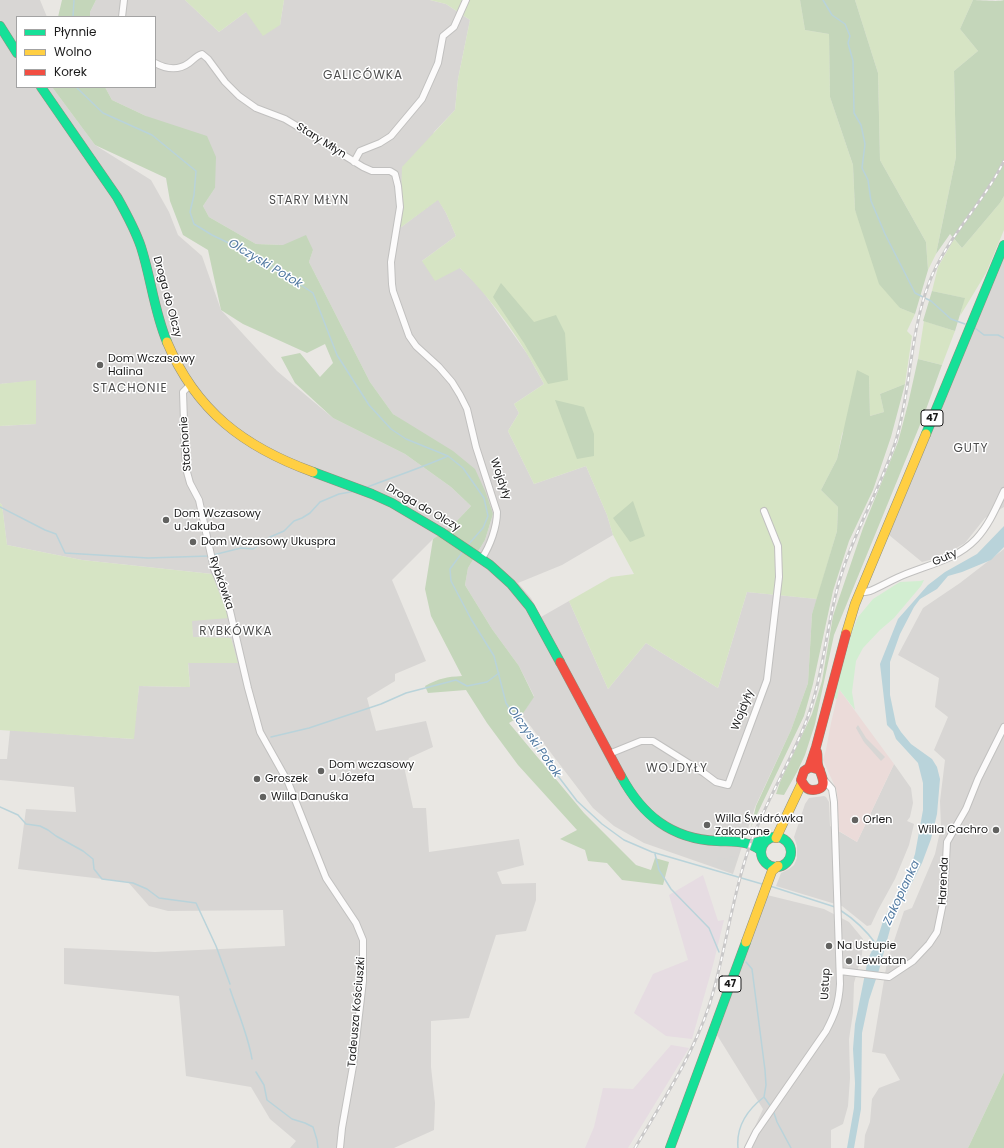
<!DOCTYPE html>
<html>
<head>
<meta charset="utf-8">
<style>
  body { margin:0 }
  #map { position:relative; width:1004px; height:1148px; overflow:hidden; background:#e9e7e3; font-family:Poppins,sans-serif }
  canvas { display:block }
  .legend { position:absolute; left:16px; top:16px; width:140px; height:72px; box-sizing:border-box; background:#fff; border:1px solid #a3a3a3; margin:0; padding:5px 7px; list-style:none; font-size:12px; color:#1a1a1a }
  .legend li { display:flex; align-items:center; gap:8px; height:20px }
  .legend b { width:20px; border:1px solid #a3a3a3 }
</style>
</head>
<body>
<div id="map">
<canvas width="1004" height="1148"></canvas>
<ul class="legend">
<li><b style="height:5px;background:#16e098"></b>Płynnie</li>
<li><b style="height:5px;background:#ffcf43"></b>Wolno</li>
<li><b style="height:5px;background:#f24e42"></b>Korek</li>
</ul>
</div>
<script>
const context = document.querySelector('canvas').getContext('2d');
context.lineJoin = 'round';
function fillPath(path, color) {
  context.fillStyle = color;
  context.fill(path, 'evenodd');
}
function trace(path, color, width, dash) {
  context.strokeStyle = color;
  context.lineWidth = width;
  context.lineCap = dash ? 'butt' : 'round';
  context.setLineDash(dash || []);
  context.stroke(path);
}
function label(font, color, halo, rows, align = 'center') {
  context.font = font + ' Poppins,sans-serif';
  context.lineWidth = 3;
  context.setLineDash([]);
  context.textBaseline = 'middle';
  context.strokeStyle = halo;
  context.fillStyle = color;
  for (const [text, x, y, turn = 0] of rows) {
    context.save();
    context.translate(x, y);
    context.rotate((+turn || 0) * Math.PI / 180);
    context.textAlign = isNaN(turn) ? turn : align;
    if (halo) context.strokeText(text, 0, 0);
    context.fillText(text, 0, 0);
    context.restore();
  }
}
const residential = new Path2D(`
  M0 0H40L47 17H17V87H52L95 145 151 180 169 212 178 235 202 256 221 310 277 371 333 418 405 454 451 487 471 506 452 526 433 539 392 580 426 661 395 674V681L367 698 376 731 426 721 433 747 409 758 405 771 413 808H426L429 852 519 839 524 865 497 872 502 884 536 883V900L526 931 496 935 469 1018 431 1021V1067L435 1103 434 1130 394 1148H290L296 1141 270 1119 251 1087 186 1076 179 996 64 984V948L155 952 285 946 283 910 168 911 149 906 128 882 18 869 26 809 76 812 74 787 0 780V759H7L10 730 133 739 139 686 190 687 188 662 237 663 231 638 193 637 191 621 212 574 82 560 7 545 2 505 0 503V426L36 424V381L0 384Z
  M96 0H185L219 32 246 12 280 25 284 0H430L446 4 470 20 458 79 455 110 434 132 400 228 438 199 446 213 456 236 422 261 460 268 479 286 528 355 544 384 514 404 519 413 508 431 534 484 586 466 607 515 613 535 562 565 518 583 531 598 541 617 569 601 608 689 646 643 718 688 747 592 817 599 812 614 808 683 791 730 755 807 733 874 644 843 614 826 593 808 522 715 534 696 519 666 492 629 465 585 468 568 485 540 493 514 415 429 393 414 370 382 309 262 313 250 283 245 256 244 209 217 203 206 215 188 146 116 112 100 105 87H155V17H90V12Z
  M1004 257V507L985 518 965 543 941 557 922 562 889 535Z
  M1004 549V1072L968 1148H864L865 1135 870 1122 872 1099 879 1088 900 1080 885 1054 872 1052 887 962 904 911 912 908 935 854 941 827 940 801 945 760 934 750 948 717 935 707 939 678 898 655 923 608 960 583Z
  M894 764 911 788 913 803 910 817 907 821 914 824 909 845 895 879 878 910 871 925 867 926 842 906 776 886 781 873 789 869 794 865 797 858V846L794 837 805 804 809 798 824 796 826 797 829 802 830 826 857 842Z
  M767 895 824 909 849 922 863 939 862 954 854 983 853 1013 849 1039 850 1078 848 1106 843 1124 831 1130V1148H745L763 1109 717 1035Z`);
const commercial = new Path2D(`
  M839 689 894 764 857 842 839 831 837 791 823 760 826 750 831 723Z`);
const industrial = new Path2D(`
  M703 875 718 921 724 920 713 965 692 1039 666 1036 634 1013 653 974 688 960 669 895Z
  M671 1045 689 1048 628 1148H585L594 1127 603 1088 633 1089Z`);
const religious = new Path2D(`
  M196 506 199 523 180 527 177 508Z
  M858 725 866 738 885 757 881 761 864 742 856 728Z
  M730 856 737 857 734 868H732L731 872 712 866V862L717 863 718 857 729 859Z`);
const grass = new Path2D(`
  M185 0H284L280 25 263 36 246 12 219 32Z
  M430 0H800L805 30 829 34 830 97 853 165 855 210 900 308 915 314 907 331 912 336 905 384 880 394 884 412 870 416 869 376 842 434 837 459 821 490 838 507 837 531 817 599 747 592 718 688 646 643 608 689 569 601 611 577 634 574 613 535 607 515 586 466 534 484 508 431 519 413 514 404 544 384C522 342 494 301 460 268L435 281 422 261 456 236 446 213 438 200 400 228 402 167 455 110 458 79 470 20 446 4Z
  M855 0H973L960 29 978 51 954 71 956 157 936 254 928 270 926 242 880 160 878 73Z
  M1004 196V230L986 273 960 316 964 298 932 291 938 267 954 239 962 248 1000 203Z
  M924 321 955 331 942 365 918 359Z
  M36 380V424L0 426V384Z
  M0 503 2 505 7 545 82 560 212 574 229 618 192 621 193 637 231 638 238 663H188L190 687 139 686 134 739 0 730Z`);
const forest = new Path2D(`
  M62 0H96L90 12V17H58Z
  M800 0H855L878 73 880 160 926 242 928 270 915 314 900 308 879 284 855 210 853 165 830 97 829 34 805 30Z
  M973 0C980 0 999 2 1004 0V196L1000 203 962 248 950 234 936 254 956 157 954 71 978 51 960 29Z
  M52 87H105L112 100 146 116 207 136 216 157 215 188 203 206 209 217 256 244 283 245 306 235 313 250 309 262 370 382 393 414 453 451 475 469 486 493 493 514 485 540 468 568 465 585 492 629 519 666 534 697 522 715 509 723 584 813 636 865 651 870 655 858 669 862 663 885 622 880 607 863 588 861 585 850 560 839 577 830 518 765 487 723 466 690 428 693 425 686C440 678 446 677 462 676L431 616 425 589 433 539 452 526 471 506 451 487 405 454 333 418 295 383 281 357 300 353 320 377 333 363 325 344 307 353 243 324 221 310 208 250 183 235 170 201 166 178 95 145Z
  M501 283 534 322 556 315 565 333 568 380 548 384 524 343 493 297Z
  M932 291 965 298 955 331 923 321Z
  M918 359 942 365 924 415 834 635 815 724 805 755 797 772 784 795 776 794 780 782 812 714 822 681 833 616 863 528 898 442 908 404Z
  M857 370 869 376 870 416 884 412 880 394 905 384 891 437 873 490 849 541 833 591 813 684 804 716 751 827 756 806 791 730 808 683 812 614 837 531 838 507 821 490 837 459Z
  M555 400 584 407 594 434V456L577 459Z
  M633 501 645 536 630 542 613 518Z
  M1004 1072V1148H968Z`);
const park = new Path2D(`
  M924 580 921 586 894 618 880 630 863 648 856 661 852 692 855 710 839 689 837 699 834 698 852 632 858 617 873 599 895 585 900 582 920 581Z`);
const water = new Path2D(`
  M1004 526V547L991 560 962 572 948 576 937 589 920 599 914 607 900 634 890 662V695L896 724 901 732 911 744 932 759 937 767 940 779 937 814 931 839 922 863 892 922 879 970 869 1000 862 1033 861 1109 854 1148H847L854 1108 855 1083 853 1049 855 1024 868 959 877 940 884 918 907 877 915 854 923 810V783L918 763 896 739 893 731 887 725 880 664 898 619 928 585 945 572 977 554Z`);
const stream = new Path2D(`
  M823 0 832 15 845 24 850 36 848 43 853 61 854 113 861 125 865 144 862 168 868 180 871 201 885 234 915 293 931 301 951 319 965 324
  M73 17 74 0
  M76 87 103 113 152 135 196 171 194 195 190 212 194 224 212 235 262 259 313 293 337 355 369 405 391 429 406 439 448 456 463 468 484 498 488 516 483 528 467 546
  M975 328 984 335H998L1004 338
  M365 488C393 477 421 468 448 456
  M0 507 45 530 56 534 65 553 148 558 209 556
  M464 550 450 569 451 581 471 619 494 656 506 703 523 730 577 801 602 824 624 840 652 852 762 884
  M213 555 241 548 253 549 270 537 284 531 294 521 302 518 310 513 320 502 339 494 356 491
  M271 737 309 728 381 704 406 693 456 680 467 686 487 682 499 673
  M0 807 18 815 26 824 40 826 48 830 56 836 83 851 93 859 94 869 102 879 133 883 147 889 159 898 196 903 216 946 230 984
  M655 854 659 870 671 889 709 928 719 952
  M770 886 835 907
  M840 910C854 919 866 930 876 944
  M746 962 752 969 765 1070 766 1085 764 1097 771 1107
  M230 989C238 1013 248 1035 252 1059
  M256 1072 264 1085 267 1100 292 1119 305 1123 313 1127 317 1140 318 1148
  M773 1110 777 1122 791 1148
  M738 1148C736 1126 747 1110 764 1097`);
const street = new Path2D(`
  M122 17 124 0
  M155 63C166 69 178 71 189 63 193 60 196 56 202 54L208 59 225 82 239 96 256 108 285 119 295 125 363 167 372 171H390L395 174 398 186 400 207 391 262 392 284 393 291 409 336 416 346 439 367 452 382 460 395 467 409 476 447 497 512C497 527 490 546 482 558
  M354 162 360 151 380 143 391 136 422 99 438 63 443 36 454 27 466 0
  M190 385 183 392 185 452 187 472 190 483 199 500 214 569 227 598 248 688 260 732 288 782 326 878 356 923 363 940V981L353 1066 342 1128 340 1148
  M860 590 865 592 870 591C882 586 893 579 906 574 931 564 957 559 976 539 989 525 996 508 1004 491
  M609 754 641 741H653L704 773 716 782 728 785 767 680 779 577 778 546 764 511
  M840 971 889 977 913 961 929 944 937 932 944 898 947 842 966 809 978 779 1004 727
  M748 1148 756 1132 826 1031C835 1014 839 1003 840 984L834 802 832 789 824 780`);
const fast = new Path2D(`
  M0 26 17 53
  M41 87 117 197C126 213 135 229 141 247 151 278 154 311 167 342
  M926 434 1004 245
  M313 472 372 494 392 503 441 532 490 565 511 584 530 607 560 662
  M621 776C642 815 671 839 717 841 733 842 748 840 761 851
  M761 852a15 15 0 1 1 30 0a15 15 0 1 1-30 0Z
  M750 844 769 839
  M670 1148 746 942`);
const slow = new Path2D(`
  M167 342C196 411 244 447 313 472
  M846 634 855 604 926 434
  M776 838 802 783
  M746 942 772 871 778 866`);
const jam = new Path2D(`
  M560 662 621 776
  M817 752C818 756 817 761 818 765 820 774 831 789 813 790 806 790 804 785 801 780L804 771 810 767 820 770
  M809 768 816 747 846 634`);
const rail = new Path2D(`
  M635 1148C662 1102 692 1057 709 1006 726 953 731 898 750 845 765 802 791 762 807 719 824 674 826 625 840 579 854 531 881 488 896 440 911 389 910 332 929 283 946 238 983 204 1004 161`);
const markers = [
  [100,365,4,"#626260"],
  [166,520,4,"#626260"],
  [193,542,4,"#626260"],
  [321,771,4,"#626260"],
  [257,779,4,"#626260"],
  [263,797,4,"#626260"],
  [855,820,4,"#626260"],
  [707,825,4,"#626260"],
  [996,830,4,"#626260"],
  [829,946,4,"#626260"],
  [849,961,4,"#626260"]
];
const shields = [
  [932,418,22],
  [730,984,22]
];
const shieldNames = [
  ["47",932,418],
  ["47",730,984]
];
const streetNames = [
  ["Stary Młyn",321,141,32],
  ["Droga do Olczy",167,297,75],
  ["Stachonie",186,444,-94],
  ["Wojdyły",500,479,71],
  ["Droga do Olczy",423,508,30],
  ["Guty",945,558,-24],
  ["Rybkówka",221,583,71],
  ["Wojdyły",743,710,-69],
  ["Harenda",944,881,-87],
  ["Ustup",826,984,-87],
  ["Tadeusza Kościuszki",357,1012,-85]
];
const poiNames = [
  ["Dom Wczasowy",108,359],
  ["Halina",108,372],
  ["Dom Wczasowy",174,514],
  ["u Jakuba",174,527],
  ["Dom Wczasowy Ukuspra",201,542],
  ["Dom wczasowy",329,765],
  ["u Józefa",329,778],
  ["Groszek",265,779],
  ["Willa Danuśka",271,797],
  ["Willa Świdrówka",715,819],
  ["Zakopane",715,832],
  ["Orlen",863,820],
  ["Willa Cachro",988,830,"right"],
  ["Na Ustupie",837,946],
  ["Lewiatan",857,961]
];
const neighbourhoodNames = [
  ["GALICÓWKA",363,76],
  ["STARY MŁYN",309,201],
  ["STACHONIE",130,389],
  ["GUTY",971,449],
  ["RYBKÓWKA",236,632],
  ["WOJDYŁY",677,769]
];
const waterNames = [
  ["Olczyski Potok",265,264,31],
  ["Olczyski Potok",534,742,55],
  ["Zakopianka",902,893,-65]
];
fillPath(residential, '#d8d6d4');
fillPath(commercial, '#ebdbd9');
fillPath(industrial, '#e6dce2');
fillPath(religious, '#d7d6d4');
fillPath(grass, '#d6e4c4');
fillPath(forest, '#c4d6ba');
fillPath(park, '#d2eed1');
fillPath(water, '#b9d3da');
trace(stream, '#b9d3da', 1.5);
trace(street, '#c1c0bf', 8);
trace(fast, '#8f907d', 10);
trace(slow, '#8f907d', 10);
trace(jam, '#8f907d', 10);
trace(street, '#fcfbfb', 6);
trace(fast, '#16e098', 9);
trace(slow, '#ffcf43', 9);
trace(jam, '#f24e42', 9);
trace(rail, '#c9c8c8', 3);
trace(rail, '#fff', 1.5, [4.5]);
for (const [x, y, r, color] of markers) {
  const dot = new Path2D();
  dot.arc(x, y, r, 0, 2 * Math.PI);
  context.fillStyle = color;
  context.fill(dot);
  trace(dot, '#fff', 1.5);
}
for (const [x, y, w] of shields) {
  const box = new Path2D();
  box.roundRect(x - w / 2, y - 8, w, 16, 3);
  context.fillStyle = '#fff';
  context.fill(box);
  trace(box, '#1a1a1a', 1);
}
label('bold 10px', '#1a1a1a', null, shieldNames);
label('11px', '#1a1a1a', '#fff', streetNames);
label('11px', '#1a1a1a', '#fff', poiNames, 'left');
context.letterSpacing = '1px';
label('12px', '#4d4d4d', '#fff', neighbourhoodNames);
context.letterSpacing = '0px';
label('italic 12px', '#5079a1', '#fff', waterNames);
</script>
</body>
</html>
